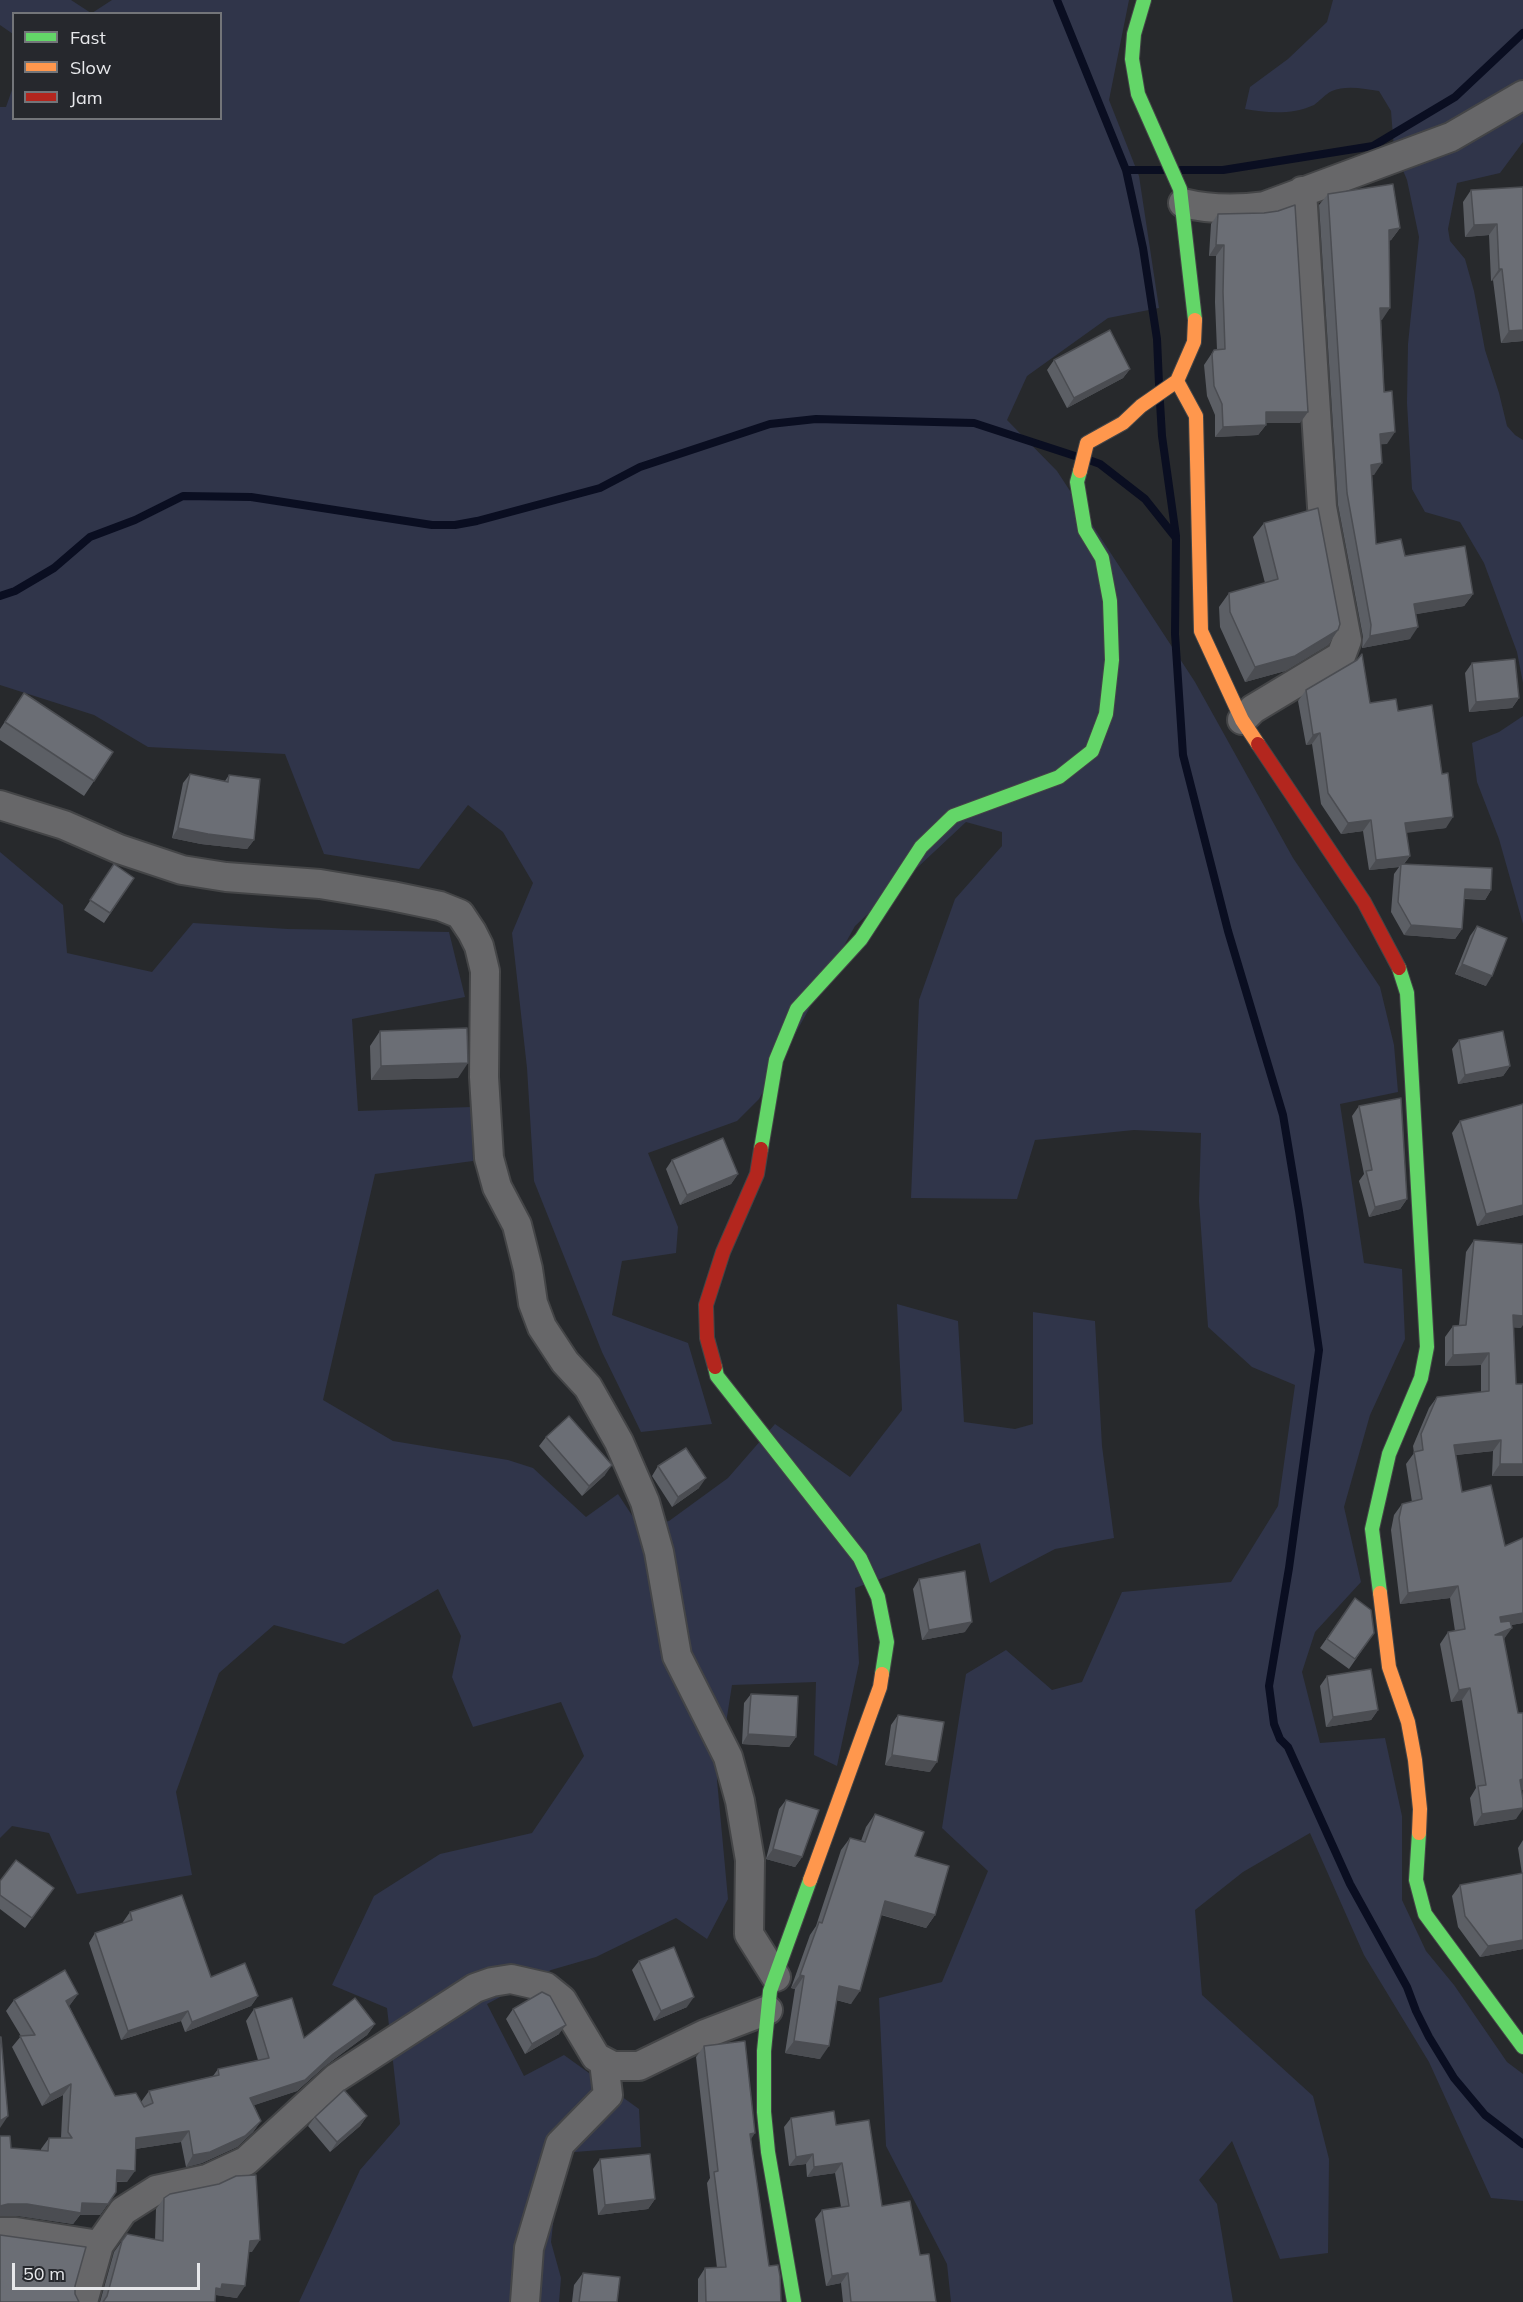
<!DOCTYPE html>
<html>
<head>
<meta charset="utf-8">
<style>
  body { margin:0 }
  #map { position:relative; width:1523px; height:2302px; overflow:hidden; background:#27292c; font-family:Mulish,sans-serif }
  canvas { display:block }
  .legend { position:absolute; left:12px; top:12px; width:210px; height:108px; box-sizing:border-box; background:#26282d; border:2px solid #737579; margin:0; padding:8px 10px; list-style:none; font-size:18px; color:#e7e8eb }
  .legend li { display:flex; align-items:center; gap:12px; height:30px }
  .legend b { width:30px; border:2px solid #737579 }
  .scale { position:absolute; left:12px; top:2263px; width:188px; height:27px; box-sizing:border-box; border:3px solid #e7e8eb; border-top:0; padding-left:8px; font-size:18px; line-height:21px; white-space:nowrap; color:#e7e8eb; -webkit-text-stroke:4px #26282d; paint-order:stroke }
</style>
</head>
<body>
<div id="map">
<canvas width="1523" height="2302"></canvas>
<ul class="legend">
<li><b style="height:8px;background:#63d668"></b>Fast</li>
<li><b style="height:8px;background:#ff974d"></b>Slow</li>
<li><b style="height:8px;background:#b3261e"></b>Jam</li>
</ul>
<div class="scale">50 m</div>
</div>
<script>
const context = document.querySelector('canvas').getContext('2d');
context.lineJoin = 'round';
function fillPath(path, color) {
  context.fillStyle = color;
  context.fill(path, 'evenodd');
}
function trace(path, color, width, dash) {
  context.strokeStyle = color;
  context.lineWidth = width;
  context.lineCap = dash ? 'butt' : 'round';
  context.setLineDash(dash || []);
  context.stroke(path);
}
const green = new Path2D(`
  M0 0H71L91 13 14 14 13 34 0 25Z
  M112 0H1129L1109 100 1139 176 1159 308 1108 318 1027 376 1007 420 1057 471 1195 682 1293 858 1380 987 1394 1045 1398 1092 1340 1104 1364 1263 1402 1269 1405 1339 1370 1415 1344 1507 1361 1582 1315 1632 1302 1672 1320 1743 1385 1738 1402 1816V1900L1426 1951 1454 1985 1507 2062 1523 2074V2201L1491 2198 1429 2062 1364 1955 1310 1833 1243 1872 1195 1910 1202 1995 1313 2096 1329 2159 1328 2253 1280 2259 1232 2141 1199 2180 1217 2204 1233 2302H951L947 2264 886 2146 879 1998 942 1982 988 1871 942 1828 966 1674 1006 1650 1052 1690 1082 1682 1122 1592 1231 1582 1278 1506 1295 1385 1252 1367 1208 1327 1199 1201 1201 1133 1134 1130 1035 1140 1017 1199 911 1198 919 1000 955 899 1002 846V832L966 822 855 926 759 1099 737 1121 648 1153 678 1227 676 1253 622 1261 612 1315 688 1343 712 1424 641 1432 602 1352 534 1181 527 1068 512 933 533 883 503 832 468 805 419 869 324 854 285 754 148 747 94 715 0 685V107H6L13 87 14 118H220V14L92 13Z
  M1333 0H1523V142L1500 173 1457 183 1448 229 1450 241 1465 259 1474 291 1485 350 1499 393 1507 426 1515 435 1523 440V683L1517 652 1484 563 1460 522 1425 512 1412 489 1407 403 1408 344 1419 237 1407 180 1394 149 1391 111 1379 91C1365 89 1346 85 1332 91 1325 94 1320 101 1314 105 1292 115 1267 113 1245 109L1250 87 1288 59 1327 22Z
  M1523 716V924L1499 839 1477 782 1472 743 1499 732Z
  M0 852 63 905 67 953 152 972 193 923 288 929 449 932 465 997 352 1019 358 1111 471 1107 473 1161 375 1174 323 1400 393 1441 508 1460 533 1468 586 1517 618 1494 639 1526 669 1521 728 1478 775 1424 850 1477 902 1410 897 1304 958 1321 964 1422 1015 1429 1033 1424V1312L1095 1321 1102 1446 1114 1538 1055 1549 990 1583 980 1543 855 1588 859 1663 837 1766 814 1755 816 1682 732 1685 717 1780 728 1899 707 1939 676 1918 596 1957 551 1970 487 2004 524 2076 564 2055 639 2109 641 2147 561 2153 551 2242 561 2278 559 2302H299L360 2170 400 2124 387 2008 332 1985 374 1896 440 1854 532 1833 584 1756 561 1702 473 1727 452 1677 461 1636 438 1589 344 1644 274 1625 219 1673 176 1792 192 1875 77 1894 49 1833 12 1826 0 1838Z`);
const stream = new Path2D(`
  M1057 0 1126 170 1143 248 1157 339 1159 384
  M1126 170H1163
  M1181 170H1223L1373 146 1455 97 1523 33
  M1160 402 1162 436 1176 536
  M1089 460 1100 464 1145 499 1176 538 1175 634 1183 755 1228 931 1283 1115 1299 1211 1319 1350 1289 1568 1269 1686 1274 1724 1280 1739 1288 1747 1350 1884 1407 1987 1416 2011 1429 2037 1454 2078 1485 2115 1523 2144
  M0 596 15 591 54 568 90 537 135 520 183 496 251 497 432 525H455L477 521 600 488 640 467 770 424 816 419 974 423 1075 456`);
const street = new Path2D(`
  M1183 203C1211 210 1236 210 1265 206L1451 137 1523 95
  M1242 720 1253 709 1341 656 1347 640 1322 507 1302 191
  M0 805 64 825 119 849 182 870 226 877 320 884 392 896 440 906 460 914 472 932 479 946 485 971 484 1077 489 1158 497 1187 517 1225 528 1269 533 1303 542 1327 565 1362 588 1387 619 1442 645 1502 659 1552 677 1656 728 1757 740 1801 750 1860 749 1934 776 1977
  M0 2232H16L99 2245
  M83 2302 99 2245 123 2211 156 2190 207 2179 246 2161 336 2078 475 1988 492 1982 511 1979 546 1987 562 2000 596 2057 613 2066H639L705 2034 768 2010
  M525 2302 529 2248 560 2144 608 2095 604 2062`);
const fast = new Path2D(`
  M1144 0 1134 34 1132 59 1138 94 1180 189 1195 320
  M761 1149 776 1060 797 1009 861 939 921 847 953 816 1059 777 1092 751 1106 714 1112 660 1110 601 1102 558 1085 530 1077 482 1080 471
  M715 1367 717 1376 860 1558 878 1597 887 1642 882 1674
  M1380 1593 1372 1529 1389 1454 1421 1378 1427 1347 1407 993 1399 968
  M1419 1833 1416 1880 1425 1914 1523 2047
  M794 2302 768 2152 764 2112V2051L770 1991 810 1880`);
const slow = new Path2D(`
  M1177 381 1196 416 1201 631 1242 720 1258 744
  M1080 471 1087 443 1123 423 1141 406 1177 381 1194 342 1195 320
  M1380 1593 1389 1667 1408 1722 1415 1760 1420 1809 1419 1833
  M810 1880 880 1687 882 1674`);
const jam = new Path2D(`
  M1258 744 1364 902 1399 968
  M715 1367 707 1338 706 1305 723 1252 757 1174 761 1149`);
const wall = new Path2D(`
  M1523 187V341L1501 343 1493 280 1491 281 1489 235 1465 237 1463 202 1471 190Z
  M1328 194 1400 228 1391 240 1389 241 1382 320H1381L1387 444H1381L1374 475H1372L1376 544 1405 556 1473 594 1464 606 1416 614 1410 639 1362 648 1363 637 1338 505 1319 205Z
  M1218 214 1300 423H1266V425L1258 435 1215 437V415L1207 396 1204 365 1214 350H1217L1215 302 1216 256H1209L1211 224Z
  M1054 360 1130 369 1123 378 1067 408 1047 370Z
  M1264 523 1338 630 1328 645 1285 671 1245 682 1220 627 1219 607 1229 593 1265 583 1253 537Z
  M1472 663 1519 698 1512 708 1469 712 1465 673Z
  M1306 690 1370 703 1398 711 1446 828 1406 832 1410 856 1404 864 1491 890 1485 900 1464 899 1462 929 1455 939 1404 935 1391 912 1394 874 1399 867 1369 870 1363 831 1341 834 1321 804 1312 744 1306 745 1298 701Z
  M24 693 94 781 84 796 0 740V729Z
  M190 774 225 781 229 775 254 840 247 849 201 844 172 838 183 783Z
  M114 864 134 878 104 923 84 910Z
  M1477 926 1486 986 1455 974 1470 936Z
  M380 1031 458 1078 371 1080 370 1046Z
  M1459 1040 1510 1066 1503 1076 1458 1084 1452 1049Z
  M1523 1104V1215L1477 1226 1452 1133 1460 1121Z
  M1359 1106 1407 1199 1400 1209 1369 1217 1359 1181 1364 1174 1352 1116Z
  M672 1160 738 1174 731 1184 680 1205 666 1169Z
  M1474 1240 1521 1328 1513 1327 1516 1384 1523 1476H1492L1493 1451 1456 1455 1462 1492 1505 1546 1523 1538V1623L1511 1625 1504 1639 1518 1713H1523V1790H1521L1516 1819 1474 1826 1470 1798 1476 1788 1462 1700 1451 1702 1440 1644 1448 1632 1455 1631 1450 1598 1400 1604 1391 1530 1394 1515 1402 1504 1412 1502 1406 1464 1414 1453 1413 1446 1429 1408 1437 1397 1481 1392V1365L1445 1366V1337L1453 1326 1459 1325 1466 1252Z
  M546 1437 605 1475 582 1496 539 1446Z
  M658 1466 699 1488 672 1507 652 1476Z
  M919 1579 965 1632 922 1640 913 1589Z
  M1355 1598 1374 1633 1349 1669 1320 1648Z
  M1327 1676 1378 1710 1371 1720 1326 1727 1320 1686Z
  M751 1694 796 1737 789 1747 742 1744 744 1703Z
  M898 1715 930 1772 885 1765 891 1725Z
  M786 1800 802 1857 795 1867 766 1859 779 1809Z
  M875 1814 915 1856 935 1915 926 1928 881 1915 851 2004 836 2000 820 2059 785 2053 795 1989 791 1988 810 1935 816 1926 841 1850 850 1838 861 1841 866 1827Z
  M1523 1840V1949L1480 1957 1458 1927 1452 1896 1460 1885 1522 1874 1518 1848Z
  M0 1881 54 1888 25 1928 0 1909Z
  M130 1912 211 1977 258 1996 251 2006 185 2032 181 2021 121 2040 89 1943 95 1933 124 1923 123 1922Z
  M639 1961 687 2007 654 2021 632 1970Z
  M78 1994 69 2006 115 2096 141 2102 149 2091 213 2076 218 2069 258 2060 246 2021 254 2009 304 2038 375 2024 367 2035 325 2066 297 2091 254 2105 261 2121 253 2132 237 2147 202 2163 186 2167 181 2142 135 2149 127 2182H116V2192L100 2215H80L73 2224 19 2216H0L11 2148 41 2151V2149L49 2138H61L63 2095 42 2106 12 2047 21 2036 6 2011 14 2000Z
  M513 2009 559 2034 525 2054 506 2019Z
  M704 2046 751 2140 769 2266 781 2302H698V2279L705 2268H717L707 2183 710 2178 696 2057Z
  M367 2116 360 2126 330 2152 308 2126 315 2117Z
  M791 2118 836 2125 882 2206 920 2255 936 2302H843L841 2283 826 2286 815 2219 822 2210 841 2207 835 2173 807 2177 806 2164 789 2166 784 2127Z
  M600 2159 655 2199 648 2209 598 2215 593 2169Z
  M164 2198 252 2252H249L237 2298 216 2295 215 2297V2302H100L114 2252 127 2234 155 2240 156 2209Z
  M583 2273 617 2302H572L574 2285Z`);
const shadedWall = new Path2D(`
  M1497 224 1489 235 1465 237 1474 225Z
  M1400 228 1391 240 1381 242 1389 230Z
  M1216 245H1224L1216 256H1209Z
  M1499 269H1502L1493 280 1491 281Z
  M1380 308H1390L1382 320H1372Z
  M1523 330V341L1501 343 1509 331Z
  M1130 369 1123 378 1067 408 1074 398Z
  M1266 412H1308L1300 423H1258Z
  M1266 425 1258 435 1215 437 1223 427Z
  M1395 432 1387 444 1372 445 1380 434Z
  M1382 463 1374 475 1363 476 1371 465Z
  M1473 594 1464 606 1406 616 1414 604Z
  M1418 627 1410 639 1362 648 1370 636Z
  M1338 630 1328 645 1285 671 1245 682 1255 667Z
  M1519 698 1512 708 1469 712 1476 702Z
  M1320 733 1312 744 1306 745 1313 735Z
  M1453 817 1446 828 1398 834 1405 823Z
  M1371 820 1363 831 1341 834 1348 823Z
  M178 828 254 840 247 849 201 844 172 838Z
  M1410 856 1402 866 1401 864 1399 867 1369 870 1376 860Z
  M1465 889 1491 890 1485 900 1458 898Z
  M1411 925 1462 929 1455 939 1404 935Z
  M1462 964 1492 976 1486 986 1455 974Z
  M468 1063 458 1078 371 1080 381 1066Z
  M1510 1066 1503 1076 1458 1084 1465 1075Z
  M738 1174 731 1184 680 1205 687 1195Z
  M1407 1199 1400 1209 1369 1217 1375 1207Z
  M1523 1205V1215L1477 1226 1486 1214Z
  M1513 1315 1523 1316V1325L1521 1328 1505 1327Z
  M1489 1353 1481 1365 1445 1366 1453 1355Z
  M1501 1440 1493 1451 1446 1456 1454 1445Z
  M1500 1464H1523V1476H1492Z
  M612 1465 605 1475 582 1496 589 1486Z
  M706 1478 699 1488 672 1507 678 1497Z
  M1458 1586 1450 1598 1400 1604 1408 1593Z
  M1523 1613V1623L1492 1628 1500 1617Z
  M972 1622 965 1632 922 1640 929 1630Z
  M1512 1628 1504 1639 1495 1635Z
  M1470 1688 1462 1700 1451 1702 1459 1690Z
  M1378 1710 1371 1720 1326 1727 1333 1717Z
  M748 1734 796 1737 789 1747 742 1744Z
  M892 1755 937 1762 930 1772 885 1765Z
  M1523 1779V1790L1512 1791 1520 1780Z
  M1523 1808V1809L1516 1819 1474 1826 1482 1814Z
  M773 1849 802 1857 795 1867 766 1859Z
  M885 1901 935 1915 926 1928 876 1913Z
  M1523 1940V1949L1480 1957 1488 1946Z
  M800 1975 804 1976 795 1989 791 1988Z
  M839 1986 860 1991 851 2004 830 1998Z
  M78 1994 70 2005 58 2012 66 2001Z
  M258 1996 251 2006 185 2032 192 2022Z
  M694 1997 687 2007 654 2021 661 2011Z
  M188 2011 181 2021 121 2040 128 2031Z
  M375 2024 367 2035 325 2066 297 2091 243 2109 250 2098 333 2054Z
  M566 2025 559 2034 525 2054 532 2044Z
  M794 2041 829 2046 820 2059 785 2053Z
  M71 2084 63 2095 42 2106 50 2095Z
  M8 2116 0 2128V2121Z
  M367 2116 360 2126 330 2152 337 2142Z
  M261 2121 253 2132 237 2147 202 2163 186 2167 193 2155Z
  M189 2131 181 2142 128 2150 136 2138Z
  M755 2133 748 2144 750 2134Z
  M813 2154 806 2164 789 2166 796 2157Z
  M842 2163 835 2173 807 2177 814 2167Z
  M117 2170 135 2171 127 2182 109 2181Z
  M655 2199 648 2209 598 2215 605 2205Z
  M82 2203 108 2204 100 2215H80L73 2224 19 2216H0V2206L8 2204Z
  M260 2240 252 2252H242L250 2241Z
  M848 2273 841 2283 826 2286 832 2276Z
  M222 2284 245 2286 237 2298 216 2295 213 2300 216 2288Z`);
const building = new Path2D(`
  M1393 184 1400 228 1389 230 1390 308H1380L1384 392 1392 391 1395 432 1380 434 1382 463 1371 465 1376 544 1401 539 1405 556 1465 546 1473 594 1414 604 1418 627 1370 636 1371 625 1347 493 1328 194Z
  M1523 187V330L1509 331 1502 269H1499L1497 224 1474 225 1471 190Z
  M1295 205 1308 412H1266V425L1223 427 1222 404 1214 386 1212 354 1214 350 1225 349 1223 292 1224 245H1216L1218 214 1264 213 1278 211Z
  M1110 330 1130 369 1074 398 1054 360Z
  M1318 508 1340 624 1338 630 1295 656 1255 667 1230 612 1229 593 1278 579 1264 523Z
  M1362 654 1370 703 1396 699 1398 711 1432 705 1442 774 1448 773 1453 817 1405 823 1410 856 1376 860 1371 820 1348 823 1328 793 1320 733 1313 735 1306 690 1357 660Z
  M1515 659 1519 698 1476 702 1472 663Z
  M24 693 113 752 94 781 5 722Z
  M190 774 228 782 229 775 260 779 254 840 208 834 178 828Z
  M114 864 134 878 110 913 90 900Z
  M1401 864 1492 868 1491 890 1465 889 1462 929 1411 925 1398 902Z
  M1477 926 1507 938 1492 976 1462 964Z
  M467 1028 468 1063 381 1066 380 1031Z
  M1503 1031 1510 1066 1465 1075 1459 1040Z
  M1401 1098 1407 1199 1375 1207 1366 1171 1372 1170 1359 1106Z
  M1523 1104V1205L1486 1214 1460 1121Z
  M723 1138 738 1174 687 1195 672 1160Z
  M1474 1240 1523 1244V1316L1513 1315 1516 1384H1523V1464H1500L1501 1440 1454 1445 1462 1492 1491 1485 1505 1546 1523 1538V1613L1500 1617 1501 1622 1510 1621 1512 1628 1495 1635H1503L1518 1713H1523V1779L1520 1780 1523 1800V1808L1482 1814 1478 1786 1486 1785 1470 1688 1459 1690 1448 1632 1465 1629 1458 1586 1408 1593 1399 1518 1402 1504 1422 1499 1414 1452 1423 1450 1421 1434 1437 1397 1489 1391V1353L1453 1355V1326L1466 1325Z
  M569 1416 612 1465 589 1486 546 1437Z
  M686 1448 706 1478 678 1497 658 1466Z
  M965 1571 972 1622 929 1630 919 1579Z
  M1355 1598 1371 1610 1374 1633 1355 1659 1327 1639Z
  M1371 1669 1378 1710 1333 1717 1327 1676Z
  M751 1694 798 1696 796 1737 748 1734Z
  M898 1715 944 1722 937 1762 892 1755Z
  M786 1800 819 1810 802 1857 773 1849Z
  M875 1814 924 1832 915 1856 949 1866 935 1915 885 1901 860 1991 839 1986 829 2046 794 2041 804 1976 800 1975 819 1922 822 1923 850 1838 865 1842Z
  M16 1860 54 1888 32 1918 0 1895V1881Z
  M1523 1873V1940L1488 1946 1465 1916 1460 1885Z
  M182 1895 211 1977 245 1963 258 1996 192 2022 188 2011 128 2031 95 1933 132 1920 130 1912Z
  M674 1947 694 1997 661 2011 639 1961Z
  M65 1970 78 1994 66 2001 115 2096 136 2093 144 2107 153 2103 149 2091 219 2075 218 2069 269 2058 254 2009 292 1998 304 2038 355 1998 375 2024 333 2054 305 2080 250 2098 261 2121 245 2136 210 2152 193 2155 189 2131 136 2138 135 2171 117 2170 116 2192 108 2204 82 2203 81 2213 27 2204H8L0 2206V2136H10L11 2148 48 2151 49 2138H72L68 2132 71 2084 50 2095 20 2036 35 2035 14 2000Z
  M542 1992 550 1996 566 2025 532 2044 513 2009Z
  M0 2037H1L8 2116 0 2121Z
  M745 2041 755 2133 750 2134 769 2266 778 2265 780 2276 781 2302H706L705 2268 726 2267 714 2172 718 2171 704 2046Z
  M344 2090 367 2116 337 2142 315 2117Z
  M834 2111 836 2125 869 2120 882 2206 910 2201 920 2255 929 2254 936 2302H851L848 2273 832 2276 822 2210 849 2206 842 2163 814 2167 813 2154 796 2157 791 2118Z
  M650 2154 655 2199 605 2205 600 2159Z
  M256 2175 260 2240 250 2241 245 2286 222 2284 221 2289 216 2288 215 2302H103L107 2296 122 2241 127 2234 163 2241 164 2198 170 2194 219 2184 236 2176Z
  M0 2235 86 2247 75 2286V2294L79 2302H0Z
  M583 2273 620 2277 617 2302H579Z`);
fillPath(green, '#30354a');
trace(stream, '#0a0e21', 8);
trace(street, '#444547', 32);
trace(fast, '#444547', 16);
trace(slow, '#444547', 16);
trace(jam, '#444547', 16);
trace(street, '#676769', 28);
trace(fast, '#63d668', 14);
trace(slow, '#ff974d', 14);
trace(jam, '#b3261e', 14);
fillPath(wall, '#5c5f65');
fillPath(shadedWall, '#4b4d52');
fillPath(building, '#6b6e75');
trace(building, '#4b4d52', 1.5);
</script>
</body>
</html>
